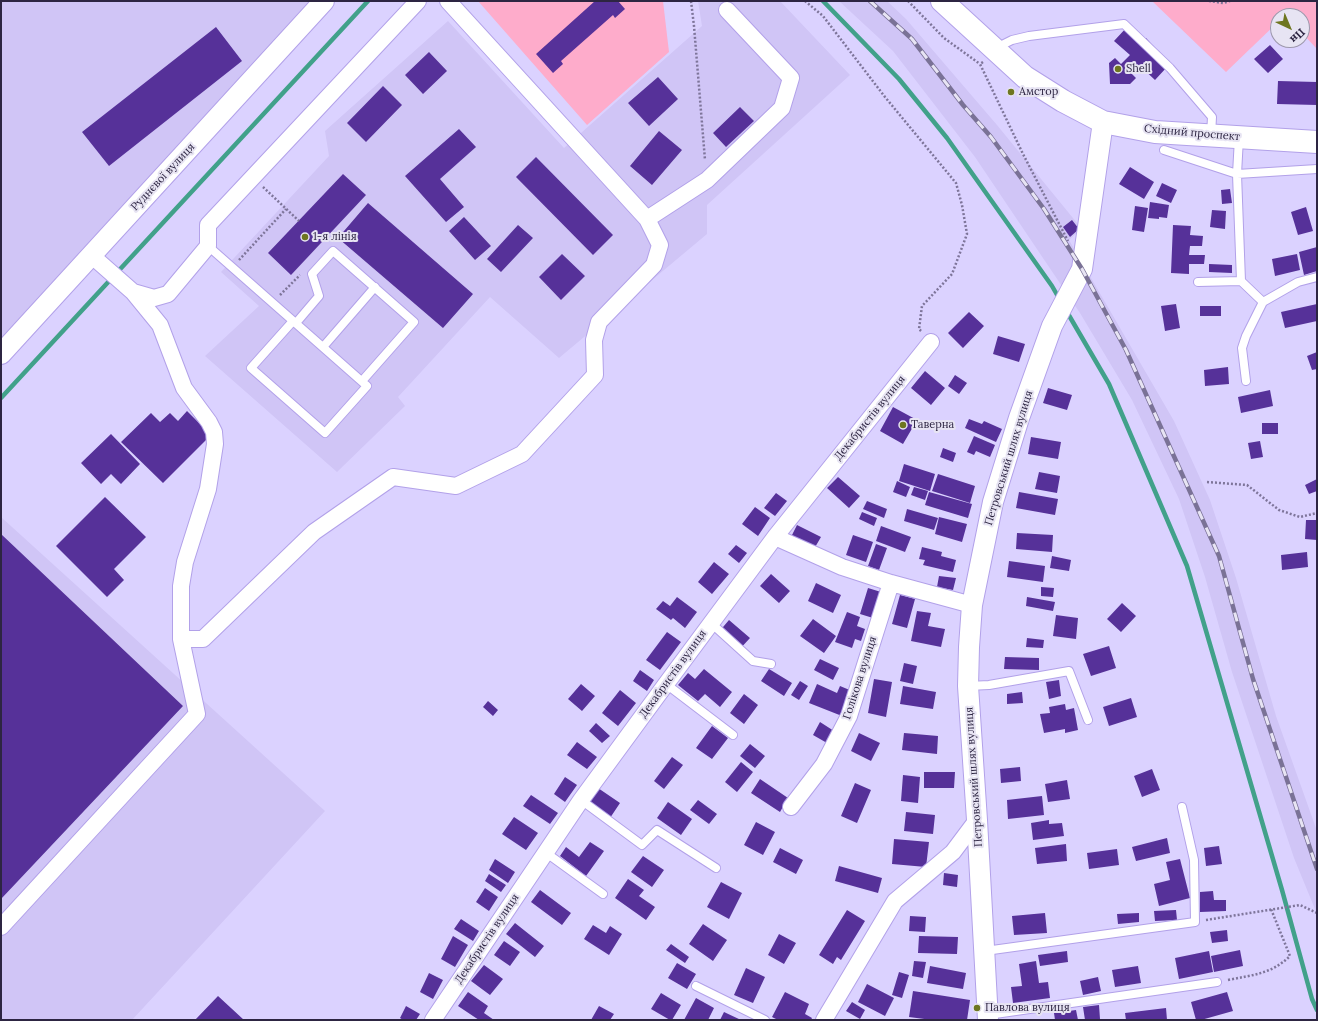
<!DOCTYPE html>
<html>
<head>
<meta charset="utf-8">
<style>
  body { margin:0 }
  #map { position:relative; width:1318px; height:1021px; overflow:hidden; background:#dbd2ff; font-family:Lora,serif }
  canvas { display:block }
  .frame { position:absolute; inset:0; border:2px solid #2d2542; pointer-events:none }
  .north { position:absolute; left:1270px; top:8px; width:40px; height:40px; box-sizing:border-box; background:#e7e4f3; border:1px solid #9d98ac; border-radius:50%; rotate:136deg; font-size:11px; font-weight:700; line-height:16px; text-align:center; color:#2d2542 }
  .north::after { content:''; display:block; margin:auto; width:14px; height:18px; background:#6e7620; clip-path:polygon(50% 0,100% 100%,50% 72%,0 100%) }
</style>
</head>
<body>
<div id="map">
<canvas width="1318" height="1021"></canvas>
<div class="frame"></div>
<div class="north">Пн</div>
</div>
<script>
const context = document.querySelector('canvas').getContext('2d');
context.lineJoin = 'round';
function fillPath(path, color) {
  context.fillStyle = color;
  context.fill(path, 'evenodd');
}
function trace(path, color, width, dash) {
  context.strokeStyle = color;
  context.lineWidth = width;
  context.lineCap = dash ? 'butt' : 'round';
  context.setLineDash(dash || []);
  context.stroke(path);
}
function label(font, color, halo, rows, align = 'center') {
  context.font = font + ' Lora,serif';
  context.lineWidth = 4;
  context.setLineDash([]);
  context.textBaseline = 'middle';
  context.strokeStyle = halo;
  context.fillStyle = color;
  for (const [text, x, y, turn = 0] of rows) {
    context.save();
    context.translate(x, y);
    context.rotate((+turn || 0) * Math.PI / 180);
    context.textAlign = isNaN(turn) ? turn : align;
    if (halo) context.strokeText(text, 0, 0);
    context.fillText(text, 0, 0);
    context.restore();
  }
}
const built = new Path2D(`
  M1 1H316L1 345Z
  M698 1H780L850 75 707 205V234L559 358 490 297 398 397 405 406 337 472 205 356 259 306 221 272 329 156 325 131 448 21 564 148 702 26Z
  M839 1H887L906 19 997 125 1077 223 1080 230 1069 240 1174 421 1210 500 1236 578 1276 716 1317 831V914L1294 858 1232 672 1205 577 1179 499 1132 400 1080 313 975 157 893 51Z
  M1 517 325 811 132 1020H1Z`);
const green = new Path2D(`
  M478 1H663L669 52 587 125Z
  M1152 1H1317V49L1302 33V16H1278V22L1226 72Z`);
const stream = new Path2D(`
  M823 1 899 79 947 138 1052 286 1060 300
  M1067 312 1109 384 1187 566 1282 890 1312 999 1317 1010
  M1 398 368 1`);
const building = new Path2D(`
  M595 1H618L625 9 615 18 613 15 561 61 563 64 553 73 536 54Z
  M216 27 242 61 109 166 82 132Z
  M1127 27 1142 42 1146 38 1155 48 1152 52 1167 67 1155 80 1139 65 1131 73 1136 78 1130 84H1110L1109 63 1115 58 1121 64 1130 55 1114 41Z
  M1270 45 1283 59 1268 73 1254 59Z
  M429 52 447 71 423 94 405 75Z
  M658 77 678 99 649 126 628 103Z
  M1278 81 1317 82V105L1277 104Z
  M383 86 402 105 366 142 347 123Z
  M740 107 754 121 726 147 713 133Z
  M459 129 476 147 440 179 464 207 446 222 405 176Z
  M659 131 682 150 652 185 630 166Z
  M536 157 613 235 593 255 516 177Z
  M1130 167 1154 182 1144 199 1119 184Z
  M343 174 366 195 291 275 268 253Z
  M1162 183 1177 190 1171 203 1156 196Z
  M1230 189 1232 203 1222 204 1221 190Z
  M1150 202 1169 205 1167 218 1159 217V219L1148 218Z
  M368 203 473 294 443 328 338 238Z
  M1135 206 1148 208 1144 232 1132 230Z
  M1306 207 1313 231 1298 235 1291 212Z
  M1212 210 1226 211 1225 229 1210 227Z
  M464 217 491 246 475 260 449 231Z
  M1072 220 1079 229 1070 237 1063 227Z
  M518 225 533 238 501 272 487 259Z
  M1173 225 1191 226 1190 235 1203 236 1202 246H1190L1189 255H1205L1204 264H1189V274L1171 273Z
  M1317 247V271L1304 275 1299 252Z
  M562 254 585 276 561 300 539 277Z
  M1297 254 1300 270 1275 276 1272 259Z
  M1209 264 1232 265V273L1209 272Z
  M1176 304 1180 328 1165 331 1161 306Z
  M1317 304V321L1285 328 1281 312Z
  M1200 306H1221V316H1200Z
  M969 312 984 326 963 348 948 333Z
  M998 336 1025 344 1019 362 993 354Z
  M1317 352V369L1312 370 1307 356Z
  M1228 367 1229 384 1205 386 1204 370Z
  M925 371 945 388 931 405 911 388Z
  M955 375 967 383 959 394 948 386Z
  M1048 388 1072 395 1067 410 1043 403Z
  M1270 390 1273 406 1241 413 1238 397Z
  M893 407 917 420 903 444 880 431Z
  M187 411 211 435 163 483 121 442 151 413 160 422 170 413 178 421Z
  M969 419 982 424 984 421 1002 429 996 442 965 428Z
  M1262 423H1278V434H1262Z
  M111 434 140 464 121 484 111 474 101 484 81 463Z
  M974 436 995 445 990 457 976 451 974 455 967 452Z
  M1031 437 1061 442 1058 459 1028 454Z
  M1260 441 1263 457 1251 459 1248 443Z
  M943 448 956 453 953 462 940 457Z
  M904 464 935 474 930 491 899 481Z
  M1039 472 1060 476 1057 493 1035 489Z
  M938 474 975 486 970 503 932 491Z
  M838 477 860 496 849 508 827 488Z
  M1317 479V491L1309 494 1305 485Z
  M897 481 910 487 906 497 893 492Z
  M914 487 928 491 925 500 911 495Z
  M929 492 972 504 968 518 925 505Z
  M1019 492 1058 499 1055 515 1016 508Z
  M776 493 787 501 775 516 764 508Z
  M105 497 146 537 114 569 124 580 107 597 56 546Z
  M867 501 887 509 884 518 863 509Z
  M755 507 770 518 758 536 742 524Z
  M907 509 938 518 934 530 904 521Z
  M862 512 877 518 874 526 859 519Z
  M939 517 967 524 962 542 935 534Z
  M1306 520H1317V540L1305 539Z
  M797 525 821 537 814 549 791 537Z
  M881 526 911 537 905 552 876 541Z
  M1017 533 1053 535 1052 552 1016 549Z
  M1 534 183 706 1 899Z
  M853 535 873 542 866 562 846 555Z
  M876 544 887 548 879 570 868 566Z
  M736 545 747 553 739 563 728 554Z
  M922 547 942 552 941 556 956 560 953 572 923 565 925 560 919 559Z
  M1307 552 1308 567 1282 570 1281 555Z
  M1052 556 1071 560 1069 571 1050 568Z
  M1009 561 1045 566 1043 582 1007 577Z
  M714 562 729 574 712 594 698 582Z
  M771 574 790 591 779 603 760 586Z
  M939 576 956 578 953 590 937 587Z
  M816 583 841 595 833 613 808 601Z
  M1041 587 1054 588 1053 597 1041 596Z
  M868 588 881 592 873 618 860 614Z
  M900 595 915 599 907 628 892 624Z
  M677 597 697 612 685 628 673 618 671 620 656 609 663 601 670 606Z
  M1027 597 1055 602 1053 611 1026 606Z
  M1122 603 1136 616 1121 632 1107 619Z
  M917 611 931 613 928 626 945 629 941 647 911 641Z
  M847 612 860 617 857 626 865 629 861 641 855 639 852 648 835 642Z
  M1056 615 1078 618 1076 639 1053 636Z
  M813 619 836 636 824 653 800 636Z
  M729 620 750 638 738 651 718 633Z
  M667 632 681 642 660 670 646 660Z
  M1027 638 1044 640 1043 648 1026 647Z
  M1109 646 1116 668 1091 676 1083 654Z
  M1005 657 1039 658V670L1004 669Z
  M820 659 839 668 833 680 814 670Z
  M904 663 917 666 913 684 900 681Z
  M704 669 732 692 720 707 705 694 698 701 678 685 688 673 695 679Z
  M769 669 792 683 784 696 761 681Z
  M640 670 654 680 647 691 633 681Z
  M874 679 892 682 886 717 868 713Z
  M1059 680 1061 696 1049 699 1046 682Z
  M800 681 808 686 799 700 791 695Z
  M581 684 595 696 582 711 568 699Z
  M817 684 837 693 840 686 852 691 842 716 809 703Z
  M903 686 936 692 933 709 900 704Z
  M620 690 636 703 618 726 602 713Z
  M1022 692 1023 703 1007 704V694Z
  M744 694 758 705 744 724 730 713Z
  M1131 698 1137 717 1109 726 1103 707Z
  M488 701 498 710 493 716 483 707Z
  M1065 704 1066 710 1074 708 1078 730 1065 733V729L1044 733 1040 714 1050 713 1049 707Z
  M820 722 834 731 827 743 813 735Z
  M596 723 610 736 602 743 589 731Z
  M712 726 728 738 712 759 696 748Z
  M859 733 880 743 871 761 851 751Z
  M904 733 938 736 937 754 902 750Z
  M577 742 597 757 587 769 567 755Z
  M750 744 765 756 755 768 740 756Z
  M672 757 683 765 664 789 654 781Z
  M741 762 753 772 737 792 725 782Z
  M1020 767 1021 781 1001 783 1000 769Z
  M1152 769 1160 790 1142 797 1134 776Z
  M924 772H955L954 788H924Z
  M903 775 920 777 918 803 901 801Z
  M565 777 577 785 565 802 554 794Z
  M760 779 788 798 780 812 751 793Z
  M1067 780 1070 799 1048 802 1045 784Z
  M855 783 871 790 857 823 841 816Z
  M598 788 620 803 610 818 588 802Z
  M531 795 558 813 550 824 523 806Z
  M1042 796 1044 815 1008 819 1007 800Z
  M698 800 717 814 709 824 690 810Z
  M668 802 692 819 681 835 657 818Z
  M906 812 935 815 933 834 904 831Z
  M514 817 538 833 526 850 502 834Z
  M1049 820V824L1062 823 1064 836 1033 840 1031 823Z
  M756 822 775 832 763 855 744 845Z
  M1167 838 1170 853 1136 861 1132 847Z
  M894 839 929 842 926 867 892 864Z
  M590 842 604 851 586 876 560 856 566 847 579 857Z
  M1066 844 1067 861 1037 864 1035 848Z
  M1219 846 1222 864 1206 866 1204 848Z
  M780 848 803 860 796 874 773 862Z
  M1117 849 1119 865 1089 869 1087 853Z
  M643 856 664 870 652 887 631 872Z
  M495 859 515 872 508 883 489 870Z
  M1180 859 1190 898 1159 906 1154 884 1170 880 1166 862Z
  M839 866 882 878 878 893 835 881Z
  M944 873 958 875 957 887 943 885Z
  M489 874 506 885 501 892 485 881Z
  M628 879 644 890 639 896 655 907 646 920 615 898Z
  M721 882 742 893 729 919 707 907Z
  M485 888 498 897 489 911 476 902Z
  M540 890 571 913 562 925 531 902Z
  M1213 891 1214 900H1226V911L1200 912V892Z
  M847 910 865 921 841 960 837 957 833 964 819 955Z
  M1176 910 1177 920 1155 921 1154 911Z
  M1045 913 1047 933 1014 935 1012 916Z
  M1139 913V922L1118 924 1117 914Z
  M910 916 926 917 925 932 909 931Z
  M461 919 479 931 473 941 454 929Z
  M515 923 544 946 535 957 506 934Z
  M703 924 727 940 713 961 689 944Z
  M593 925 606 933 610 926 622 934 609 955 584 939Z
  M1227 930 1228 941 1212 943 1210 932Z
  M779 934 796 943 784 964 768 955Z
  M453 936 468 945 455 967 441 959Z
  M919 936 958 937 957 954 918 953Z
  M504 941 520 952 510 966 494 955Z
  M671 944 689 957 685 963 666 950Z
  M1240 950 1243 966 1214 972 1211 956Z
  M1067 951 1068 962 1040 966 1038 955Z
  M1209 951 1213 972 1179 979 1175 958Z
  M914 961 926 962 923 978 912 976Z
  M1036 961 1039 983 1048 982 1050 998 1013 1003 1011 987 1022 986 1019 964Z
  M677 963 696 974 687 989 668 978Z
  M484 965 503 979 490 995 471 981Z
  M930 966 966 973 963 989 927 983Z
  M1138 966 1141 983 1115 987 1112 970Z
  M746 968 765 977 753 1003 734 995Z
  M899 972 909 975 902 998 892 995Z
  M429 973 443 980 433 999 420 992Z
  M1098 977 1101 991 1083 995 1080 981Z
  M867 984 894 998 885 1016 858 1002Z
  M913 991 970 1000 967 1020H932L909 1017Z
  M468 992 488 1006 484 1013 494 1020H479L458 1006Z
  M785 992 809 1004 805 1014 812 1018 811 1020H778L772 1017Z
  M1227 992 1233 1011 1201 1020H1196L1191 1002Z
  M661 993 681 1005 672 1020H670L651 1009Z
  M218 996 244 1020H195Z
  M696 998 714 1008 708 1020H684Z
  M852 1002 865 1010 860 1019 846 1011Z
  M1099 1005 1100 1019 1085 1020 1083 1007Z
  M406 1006 420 1014 416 1020H403L400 1018Z
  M599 1006 614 1014 610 1020H591Z
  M1166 1008 1167 1020H1126L1125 1013Z
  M1076 1010 1078 1020H1055L1054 1013Z
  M724 1012 741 1020H720Z`);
const path = new Path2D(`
  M691 1 694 26 705 160
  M805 1 823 16 885 97 956 183 962 205 967 234 952 274 922 306 919 329 921 331
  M908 1 944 38 980 64
  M1209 1 1223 3 1230 1
  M983 62 980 64 1023 154 1068 241
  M263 187 299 221
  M239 260 286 209
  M280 295 300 275
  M1207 482 1247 485 1279 510 1300 517 1317 513
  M1206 920 1300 905 1317 913
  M1228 980C1252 975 1272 974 1290 956L1271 909`);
const service = new Path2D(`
  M996 48 1012 40 1029 36 1124 24 1170 68 1212 117 1211 135
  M1239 138 1237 174 1241 281 1263 302
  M1164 150 1237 174 1317 169
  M208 246C261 293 314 340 367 386L325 433 251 368 293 321
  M1198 282 1241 281
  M296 323 319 296 312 274 333 251 414 322 362 381
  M323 347 375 287
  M1246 381 1242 348 1246 336 1263 302 1298 282 1317 277
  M711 623 753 661 771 664
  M666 684 733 735
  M968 686 989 685 1069 671 1088 720
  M581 800 642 845 657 830 716 868
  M545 852 603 894
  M985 951 1195 922 1194 860 1182 807
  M696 986 765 1020
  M988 1015 1217 982`);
const minor = new Path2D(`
  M448 1 647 219 707 180 782 108 791 78 727 10
  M133 292 154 298 168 294 208 246V225L418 1
  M775 537 842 567 891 583 972 605
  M181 639H203L314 532 393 477 456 486 522 454 595 375 594 340 599 322 654 265 660 245 647 219
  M791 807 824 764 849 716 891 583
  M1 927 197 714 181 639V586L185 562 208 489 215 444 214 432 209 422 184 388 160 325 133 292 91 255
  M433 1020 581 800 666 684 775 537 931 342
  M824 1020 895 901 953 852 977 820`);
const tertiary = new Path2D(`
  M1 354 324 1
  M988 1020 977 820 968 686 969 647 972 605 993 502 1019 418 1052 326 1082 269 1103 122`);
const secondary = new Path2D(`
  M942 1 1025 77 1063 101 1103 122 1155 132 1317 142`);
const rail = new Path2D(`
  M870 1 912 39 963 105 991 137 1044 209 1082 269 1126 350 1219 556 1253 679 1317 869`);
const markers = [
  [1118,69,4,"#6e7620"],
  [1011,92,4,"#6e7620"],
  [305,237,4,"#6e7620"],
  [903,425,4,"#6e7620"],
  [977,1008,4,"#6e7620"]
];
const poiNames = [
  ["Shell",1126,69],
  ["Амстор",1019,92],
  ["1-я лінія",313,237],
  ["Таверна",911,425],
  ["Павлова вулиця",985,1008]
];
const streetNames = [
  ["Східний проспект",1192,133,5],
  ["Руднєвої вулиця",163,177,-47],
  ["Декабристів вулиця",870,418,-51],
  ["Петровський шлях вулиця",1009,458,-73],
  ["Декабристів вулиця",673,674,-54],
  ["Голікова вулиця",860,678,-72],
  ["Петровський шлях вулиця",974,777,-94],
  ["Декабристів вулиця",487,939,-56]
];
fillPath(built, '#d0c5f6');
fillPath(green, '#feaccb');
trace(stream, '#41a18a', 4.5);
fillPath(building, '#563199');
trace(service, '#b2a1e9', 10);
trace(minor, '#b2a1e9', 18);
trace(tertiary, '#b2a1e9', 22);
trace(secondary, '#b2a1e9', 24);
trace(path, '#7e759a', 2.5, [2, 2]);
trace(service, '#fff', 8);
trace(minor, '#fff', 16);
trace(tertiary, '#fff', 20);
trace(secondary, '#fff', 22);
trace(rail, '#7a7296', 4.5);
trace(rail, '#e7e4f3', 3, [9]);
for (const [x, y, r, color] of markers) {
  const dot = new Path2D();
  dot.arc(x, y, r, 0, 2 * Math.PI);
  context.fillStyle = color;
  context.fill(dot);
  trace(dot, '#e7e4f3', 1.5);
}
label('11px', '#2d2542', '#e7e4f3', poiNames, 'left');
label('11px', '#2d2542', '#e7e4f3', streetNames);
</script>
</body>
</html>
